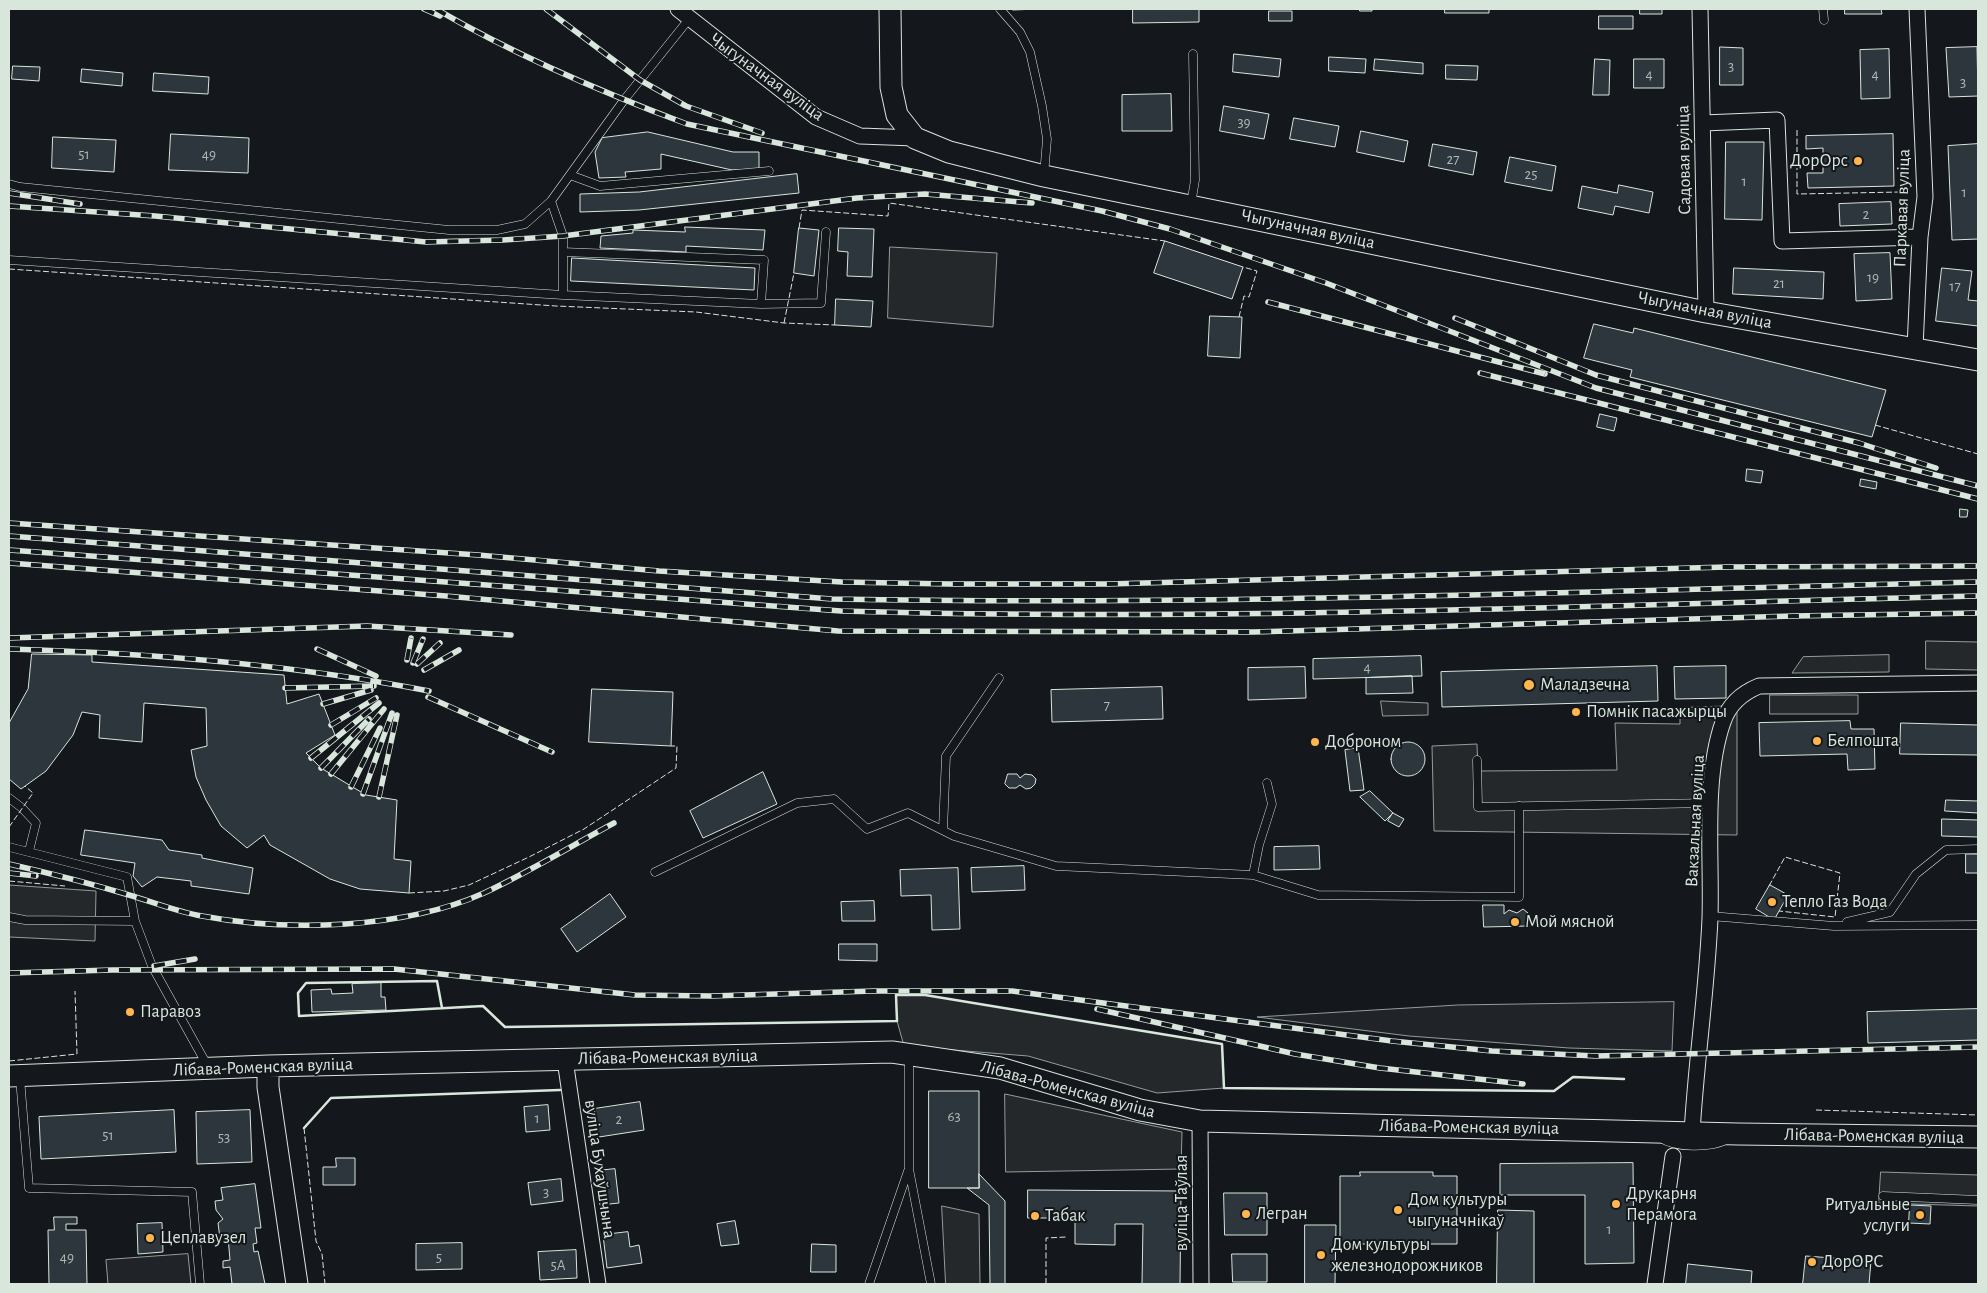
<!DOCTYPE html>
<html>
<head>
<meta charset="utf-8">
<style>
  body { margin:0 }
  #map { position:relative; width:1987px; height:1293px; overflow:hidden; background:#14181c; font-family:"Alegreya Sans",sans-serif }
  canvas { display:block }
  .frame { position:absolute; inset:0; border:10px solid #d8e6dc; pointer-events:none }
</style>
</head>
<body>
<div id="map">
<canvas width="1987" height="1293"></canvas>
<div class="frame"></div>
</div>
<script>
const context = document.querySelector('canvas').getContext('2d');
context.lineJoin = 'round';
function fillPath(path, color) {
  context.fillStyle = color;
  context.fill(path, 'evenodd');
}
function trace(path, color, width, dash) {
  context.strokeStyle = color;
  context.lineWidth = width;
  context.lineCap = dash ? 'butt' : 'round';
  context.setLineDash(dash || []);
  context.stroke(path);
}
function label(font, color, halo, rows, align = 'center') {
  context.font = font + ' "Alegreya Sans",sans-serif';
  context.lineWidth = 4;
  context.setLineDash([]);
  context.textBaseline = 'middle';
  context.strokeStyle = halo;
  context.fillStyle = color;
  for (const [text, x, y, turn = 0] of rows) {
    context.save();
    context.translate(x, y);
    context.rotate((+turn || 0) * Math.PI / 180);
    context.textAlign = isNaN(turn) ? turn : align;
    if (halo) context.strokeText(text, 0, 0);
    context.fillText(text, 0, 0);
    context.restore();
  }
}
const green = new Path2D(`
  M1674 1002 1672 1051 1569 1048 1409 1036 1257 1017 1458 1005Z
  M188 1254 191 1284H108L106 1260Z`);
const parking = new Path2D(`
  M890 247 997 253 993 327 888 318Z
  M1926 641 1978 642V670L1926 669Z
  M1889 655V672L1792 673 1803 657Z
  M1770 695H1858V714H1770Z
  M1381 701 1428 703V715L1383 716Z
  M1737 706V835L1434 831 1432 746 1477 744 1478 771 1617 770 1615 723 1680 724V708Z
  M9 885 96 891 95 941 9 937Z
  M896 995H925L1222 1044 1224 1088 1157 1093 1028 1056 904 1046 897 1021Z
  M1005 1094 1182 1132 1181 1169 1006 1172Z
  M1881 1172 1978 1175V1206L1879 1203Z
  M942 1206 979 1214 980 1284H946Z`);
const building = new Path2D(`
  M1013 9H1038L1013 10Z
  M1133 9H1199V22L1133 23Z
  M1360 9H1372V11H1360Z
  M1445 9H1489V13H1445Z
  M1640 9H1662V14H1640Z
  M1845 9H1881L1882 14H1845Z
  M1269 11H1292V21H1269Z
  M1599 16H1633V29H1599Z
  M1720 47 1743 48V85H1720Z
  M1977 47 1978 96 1949 97 1946 48Z
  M1889 49 1890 98 1861 99 1860 50Z
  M1234 54 1281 59 1279 77 1233 72Z
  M1329 57 1366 59 1365 73 1329 71Z
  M1375 59 1423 63V74L1374 70Z
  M1595 59 1610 60 1609 95H1593Z
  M1634 59H1664V88H1634Z
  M1446 65 1478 66 1477 80 1446 79Z
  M13 66 40 67 39 81 12 79Z
  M82 69 123 73 122 86 81 82Z
  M154 73 209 77 208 94 153 91Z
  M1171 94 1172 131H1122V95Z
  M1224 106 1269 114 1264 139 1220 131Z
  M1294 118 1339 126 1335 147 1290 139Z
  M1361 131 1408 141 1404 162 1357 152Z
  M648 132 733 152H759V170H732L661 154V169L625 172 626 177 599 178 595 152 602 138Z
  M171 134 249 138 248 173 169 170Z
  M1893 134 1894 186 1808 188 1807 173H1823V148L1806 149V136Z
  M53 137 116 140 114 172 52 168Z
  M1726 142H1764L1762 220 1725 219Z
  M1433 144 1477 152 1473 175 1429 166Z
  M1978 144V239L1952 240 1948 146Z
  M1510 157 1556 166 1552 191 1505 182Z
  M797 174 799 193 639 210 580 212V194L639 192Z
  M1619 185 1653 192 1649 213 1615 206 1613 215 1578 208 1582 186 1617 193Z
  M1891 202 1892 224 1840 226 1839 204Z
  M685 227 765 230 763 250 686 246V252L600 248 601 236 633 233V230L685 232Z
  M799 228 819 230 814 276 794 273Z
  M839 228 874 229 872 277 847 276 848 252 838 251Z
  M1165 241 1243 267 1232 299 1154 273Z
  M1890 253 1892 299 1856 301 1854 254Z
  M572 258 755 268 754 290 571 281Z
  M1734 268 1824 272 1823 299 1733 294Z
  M1942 268 1972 271 1968 300 1978 301V326L1936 321Z
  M836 299 873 301 871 327 835 325Z
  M1210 316 1242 317 1240 358 1208 356Z
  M1594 324 1633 333 1634 328 1886 390 1872 437 1630 377 1632 370 1584 358Z
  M1600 414 1617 418 1614 431 1597 427Z
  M1747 469 1763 471 1761 483 1746 481Z
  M1861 479 1877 482 1876 489 1860 486Z
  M1960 509 1968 510 1967 517H1960Z
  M32 654 92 655V662L284 675 287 704 319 694 335 735 306 753 321 768 366 795 397 800 394 859 411 861 409 893 360 889 330 879 270 845 264 835 247 848 221 826 206 800 196 777 191 750 207 746 206 708 144 703 142 742 99 738 100 715 82 712 73 735 46 771 21 789 9 779V723L28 689Z
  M1421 656 1422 676 1313 679V659Z
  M1657 666 1658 701 1442 707 1441 672Z
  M1726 666V698L1675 699 1674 667Z
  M1305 667 1306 698 1248 700V668Z
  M1412 676 1413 693 1366 694V678Z
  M1162 687 1163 719 1052 722 1051 690Z
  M592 689 673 692 671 746 589 742Z
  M1850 721 1851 729H1874L1875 769 1848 770 1847 754 1760 756 1759 723Z
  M1901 723 1978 725V755L1900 754Z
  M1391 759a17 17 0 1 1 34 0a17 17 0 1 1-34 0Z
  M1358 748 1364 790 1350 791 1345 750Z
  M763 772 777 804 703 838 690 811Z
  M1008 774H1017L1020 778 1025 774 1032 775 1036 779 1035 784 1031 788 1026 789 1020 785 1016 788H1009L1005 784Z
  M1370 791 1393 813 1385 821 1360 797Z
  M1946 800 1978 801V813L1945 811Z
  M1393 813 1404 819 1399 827 1388 821Z
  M1942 819 1978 820V837L1942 836Z
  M85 830 162 840 169 850 202 855V858L253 868 249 894 191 886V881L157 877 142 887 133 876 135 863 81 855Z
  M1319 846 1320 869 1274 870V847Z
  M1966 854H1978V873H1966Z
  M1024 866 1025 890 972 892 971 868Z
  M958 868 960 929 932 930 931 895 901 896 900 870Z
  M1770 885 1788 895 1774 920 1756 909Z
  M610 894 626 917 577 952 561 929Z
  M874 901 875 921H842L841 902Z
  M1483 905H1504V914L1509 910 1517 913 1523 909 1528 913 1529 926 1484 927Z
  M839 944H877V961L839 960Z
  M381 983V997H385L386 1010 312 1012 311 990 331 989 332 994 353 993 352 984Z
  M1978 1009V1040L1868 1043 1867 1012Z
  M929 1091H979V1188H929Z
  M640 1102 644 1130 599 1137 594 1109Z
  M548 1105 550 1130 526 1132 524 1107Z
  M174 1110 176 1152 41 1159 39 1117Z
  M250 1110 252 1162 197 1164 196 1112Z
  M336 1158H355V1185H323V1167H336Z
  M1633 1163 1634 1263 1585 1264V1195H1500V1164Z
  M615 1169 619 1203 600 1205 597 1171Z
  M1360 1172H1433V1176H1457V1244H1340V1176H1360Z
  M979 1174 1005 1201V1284H990L989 1205 967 1188H979Z
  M561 1179 563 1201 531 1205 528 1183Z
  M255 1184 261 1228H255L257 1243 253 1244 254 1252 258 1251 265 1284H232L230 1267 223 1268V1261L230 1260 228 1237 220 1238 218 1223 223 1219 216 1210 215 1201 223 1200 221 1188Z
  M1028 1190 1181 1191 1180 1284H1142L1143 1224H1115V1245L1075 1244V1218H1028Z
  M1224 1193H1267V1235H1225Z
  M1910 1205 1931 1206 1930 1224 1909 1223Z
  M1498 1210 1534 1211V1284H1497Z
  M54 1217H77V1224H66V1230H86L87 1284H49L48 1230H54Z
  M735 1221 739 1244 721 1246 717 1224Z
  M162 1223 163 1252 138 1254 137 1224Z
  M1305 1225H1336L1335 1284H1305Z
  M628 1232 630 1247 639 1245 642 1263 607 1268 603 1235Z
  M462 1243V1269L416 1270V1244Z
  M812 1244 836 1245V1272H811Z
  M576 1250 577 1278 540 1280 538 1252Z
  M1232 1254H1267V1282H1233Z
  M1806 1256 1871 1261 1869 1284H1803Z
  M1688 1264 1752 1271 1751 1284H1686Z`);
const lane = new Path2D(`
  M1000 9 1020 32 1030 52 1042 106 1047 139 1044 175
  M1823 9 1824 20
  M570 175 600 186 769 171
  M9 184 20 187 449 230H497L525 224 551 201 624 100 689 19
  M1191 204 1195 180 1193 54
  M563 252 764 260 761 304
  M9 260 563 295V236L551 201
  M563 295 761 304 821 303 826 232
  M1477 760 1478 807 1712 803
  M1267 783 1272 804 1259 845 1253 875 1318 895 1519 897V806
  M9 798 22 808 36 823 29 851
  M943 830 946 756 999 678
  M9 847 127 877 135 921
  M655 872 797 803 834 799 867 829 908 813 954 836 1056 866 1253 875
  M1710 916 1834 926 1978 925
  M9 917 25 920 135 921 152 966 207 1065
  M1847 922 1890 912 1916 874 1946 850 1978 849
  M909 1056V1169L931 1284
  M20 1078 29 1188 192 1192 200 1284
  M1661 1138C1675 1148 1710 1148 1726 1140
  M1883 1196 1978 1200
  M869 1284 908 1171`);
const street = new Path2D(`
  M678 9 816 117 860 136 915 138
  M1700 9 1706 312
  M1703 123 1777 120 1782 241 1920 237
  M1915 348 1920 237 1925 197 1917 9
  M565 1060 598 1284
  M1200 1121 1201 1284
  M1692 1133C1696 1061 1707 990 1710 918 1712 857 1703 779 1723 722 1729 704 1742 693 1759 686L1978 683
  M1655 1284 1673 1156`);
const secondary = new Path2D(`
  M890 9 891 87 897 115 915 138 949 152 1044 176 1706 312 1978 360
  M268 1066V1087L297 1284
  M9 1076 268 1066 892 1052 1000 1068 1140 1110 1200 1121 1738 1134 1978 1137`);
const rail = new Path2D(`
  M424 9 440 16
  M436 9C515 55 601 92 687 124L1102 211 1170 229 1326 283 1596 388 1978 486
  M546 9 640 80 686 106 762 133
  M9 193 80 204
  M9 206 155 216 426 242 503 240 563 236 857 198 925 194 1032 203
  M1268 302 1545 374
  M1455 318 1596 375 1859 443 1936 468
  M1480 373 1978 499
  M9 523 478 555 659 571 842 582 949 584H1108L1727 567 1978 566
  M9 536 832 599C1214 606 1596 591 1978 582
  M9 550 841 611C1220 622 1600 605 1978 596
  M9 563 446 596 838 631 1254 632 1793 616 1978 613
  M9 638 367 626 511 635
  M9 649C150 653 290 664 429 691
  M317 649 376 676
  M407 660 411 638
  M413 663 423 639
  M417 664 440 643
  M424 670 459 650
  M285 688 374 686
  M428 697 552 752
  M323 704 371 690
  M331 725 376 698
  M311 758 379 703
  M321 768 369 719
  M331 774 384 709
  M351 787 380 728
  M363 794 392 713
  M379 797 397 715
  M9 864C49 873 89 883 129 895 153 902 178 912 202 916 288 932 404 929 484 893 529 872 571 846 614 823
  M9 873 36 876
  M154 966 195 959
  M9 973 112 970 394 969 635 995 711 996 874 991H1012L1392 1041 1492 1051 1596 1056 1978 1047
  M1097 1009 1295 1054 1380 1068 1523 1084`);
const fence = new Path2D(`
  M1797 130V194L1901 192
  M799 228 802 210 888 216 889 203 1165 241
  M9 269 556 306 696 312 784 323 835 325
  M1239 317 1244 296 1249 297 1257 271 1243 267
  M784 323 794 273
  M1875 425 1978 454
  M9 827 33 793 25 786
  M9 881 65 886
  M1769 886 1785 857 1840 873 1835 917 1779 911
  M409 893 444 891 469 885 529 857 584 829 676 768 677 746H671
  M9 1061 77 1054 75 991
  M1816 1110 1978 1115
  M304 1128 316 1241 322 1254 325 1284
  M1046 1284V1238L1066 1237`);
const wall = new Path2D(`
  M442 1008 437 981 306 983 298 993 299 1016 483 1006 505 1027 897 1021 896 995H925L1222 1044 1224 1088 1554 1091 1573 1077 1624 1079
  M304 1128 331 1098 560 1090`);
const markers = [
  [1858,161,5,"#ffb74d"],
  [1529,685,6,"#ffb74d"],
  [1576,712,5,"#ffb74d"],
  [1817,741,5,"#ffb74d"],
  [1315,742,5,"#ffb74d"],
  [1772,902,5,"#ffb74d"],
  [1515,922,5,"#ffb74d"],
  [130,1012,5,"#ffb74d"],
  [1616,1204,5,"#ffb74d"],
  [1398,1210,5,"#ffb74d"],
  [1246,1214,5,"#ffb74d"],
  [1920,1215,5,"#ffb74d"],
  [1035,1216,5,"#ffb74d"],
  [150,1238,5,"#ffb74d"],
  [1321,1255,5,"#ffb74d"],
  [1812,1262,5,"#ffb74d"]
];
const numberNames = [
  ["3",1731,66],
  ["4",1649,74],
  ["4",1875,74],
  ["3",1963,82],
  ["39",1244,122],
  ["51",84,154],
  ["49",209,154],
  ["27",1453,159],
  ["25",1531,174],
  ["1",1744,181],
  ["1",1964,192],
  ["2",1866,214],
  ["19",1873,277],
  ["21",1779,283],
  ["17",1955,286],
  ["4",1367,667],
  ["7",1107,705],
  ["63",954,1116],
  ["1",537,1118],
  ["2",619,1119],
  ["51",108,1135],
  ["53",224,1137],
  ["3",546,1192],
  ["1",1609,1229],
  ["49",67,1257],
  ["5",439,1257],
  ["5А",558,1265]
];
const streetNames = [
  ["Чыгуначная вуліца",767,77,36],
  ["Садовая вуліца",1684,160,-91],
  ["Паркавая вуліца",1902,208,-88],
  ["Чыгуначная вуліца",1308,229,12],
  ["Чыгуначная вуліца",1705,310,11],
  ["Вакзальная вуліца",1695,821,-87],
  ["Лібава-Роменская вуліца",668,1057,-1],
  ["Лібава-Роменская вуліца",263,1067,-2],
  ["Лібава-Роменская вуліца",1068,1089,15],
  ["Лібава-Роменская вуліца",1469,1127,1],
  ["Лібава-Роменская вуліца",1874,1136,1],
  ["вуліца Бухаўшчына",600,1169,82],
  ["вуліца Таўлая",1182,1203,-90]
];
const poiNames = [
  ["ДорОрс",1848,161,"right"],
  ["Маладзечна",1540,685],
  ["Помнік пасажырцы",1586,712],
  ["Белпошта",1827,741],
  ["Доброном",1325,742],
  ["Тепло Газ Вода",1782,902],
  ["Мой мясной",1525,922],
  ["Паравоз",140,1012],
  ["Друкарня",1626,1194],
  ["Перамога",1626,1215],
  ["Дом культуры",1408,1200],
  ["чыгуначнікаў",1408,1221],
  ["Ритуальные",1910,1205,"right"],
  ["услуги",1910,1226,"right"],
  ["Легран",1256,1214],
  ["Табак",1045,1216],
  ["Цеплавузел",160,1238],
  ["Дом культуры",1331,1245],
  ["железнодорожников",1331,1266],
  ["ДорОРС",1822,1262]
];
fillPath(green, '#202428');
trace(green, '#939e99', 1);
fillPath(parking, '#24282b');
trace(parking, '#939e99', 1);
fillPath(building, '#2c363c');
trace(building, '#d8e6dc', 1);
trace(lane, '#d8e6dc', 9);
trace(street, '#d8e6dc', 17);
trace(secondary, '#d8e6dc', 23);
trace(lane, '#14181c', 8);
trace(street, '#14181c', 15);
trace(secondary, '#14181c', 21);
trace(rail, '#d8e6dc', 5.5);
trace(rail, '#14181c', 4, [11]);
trace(fence, '#d8e6dc', 1, [6, 2.5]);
trace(wall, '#d8e6dc', 2.5);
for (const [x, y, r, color] of markers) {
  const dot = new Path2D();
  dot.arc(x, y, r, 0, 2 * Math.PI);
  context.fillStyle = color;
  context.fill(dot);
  trace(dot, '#14181c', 2);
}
label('15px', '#adbab4', null, numberNames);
label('18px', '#d8e6dc', '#14181c', streetNames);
label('18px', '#d8e6dc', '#14181c', poiNames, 'left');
</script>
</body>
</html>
